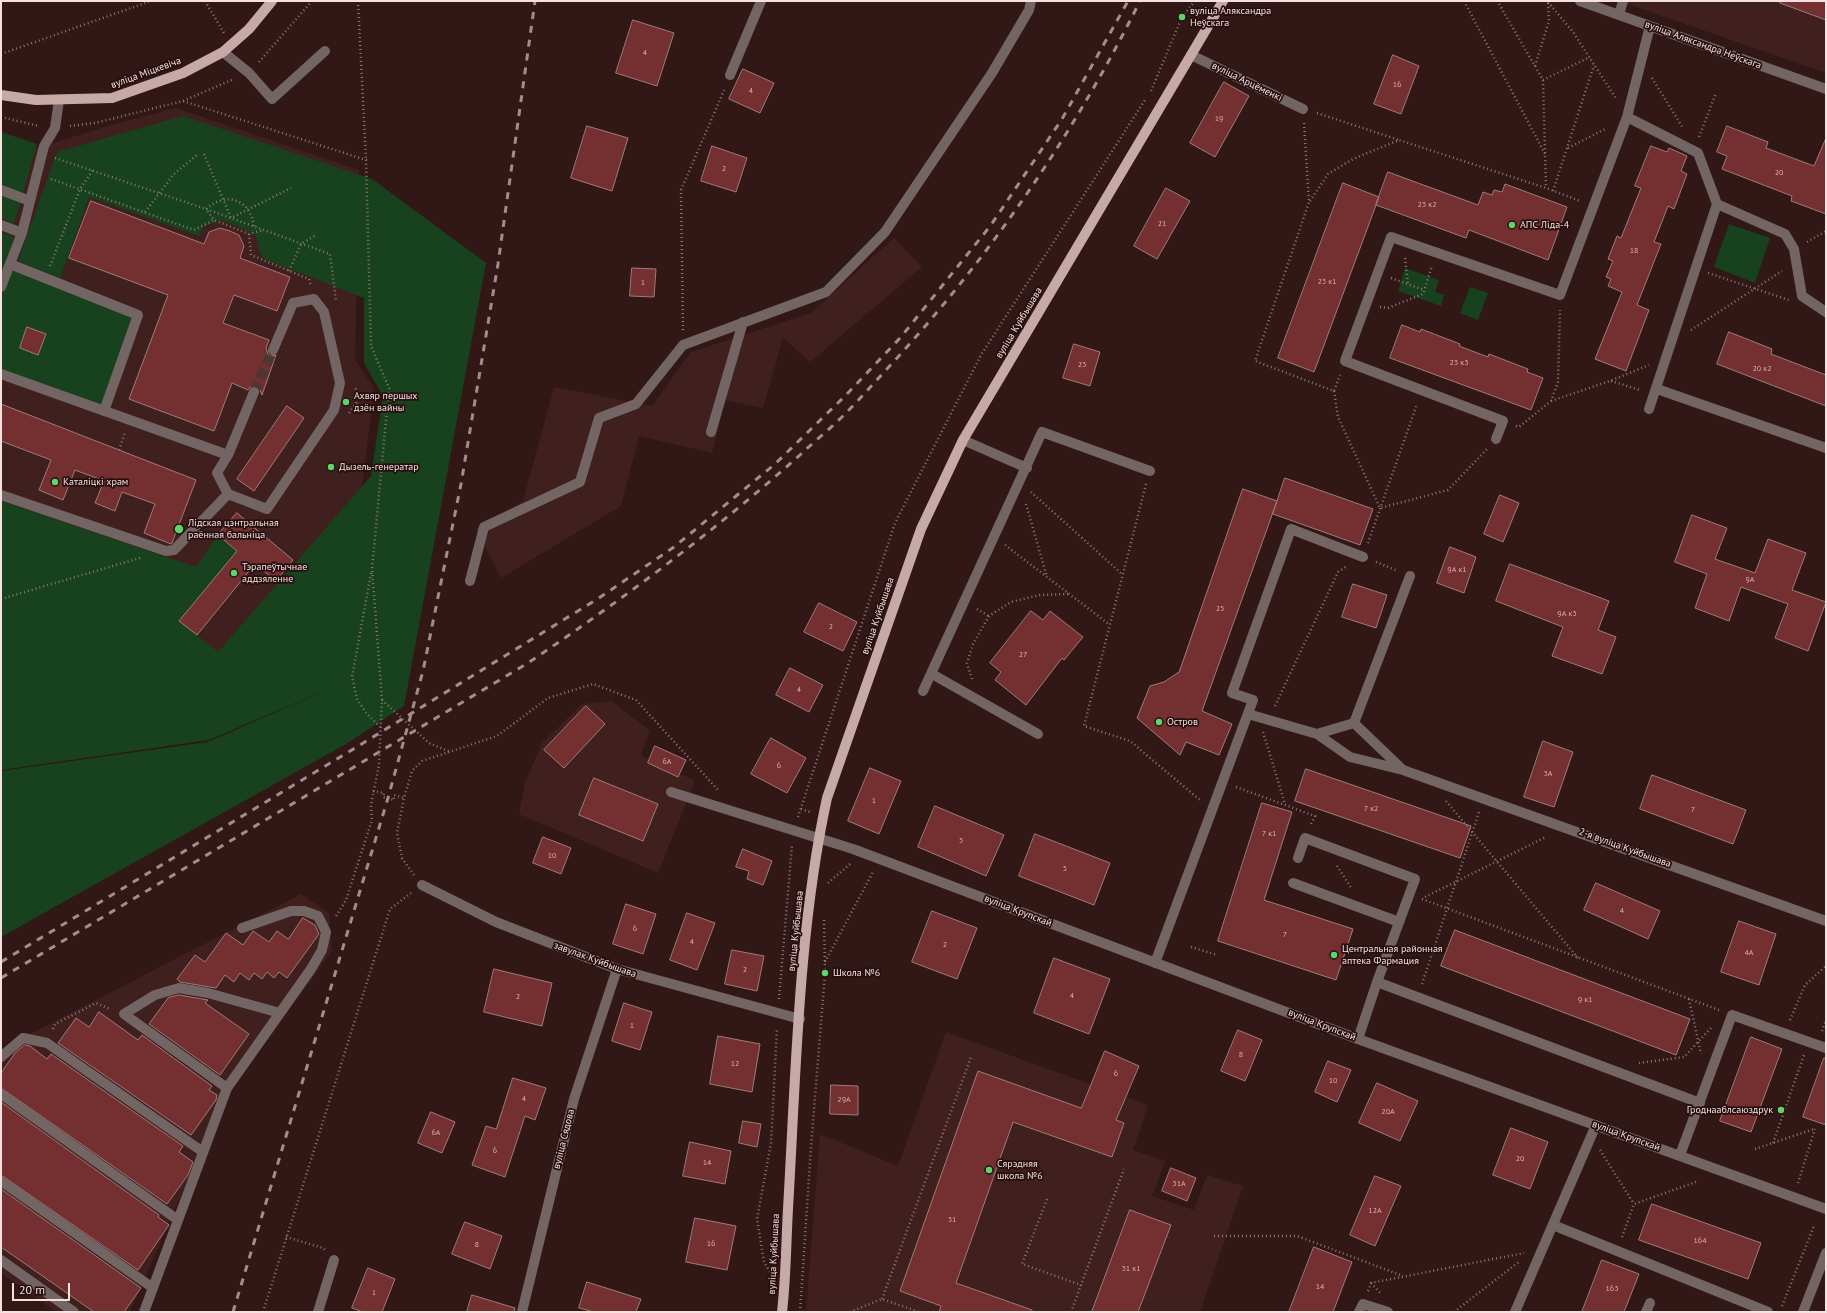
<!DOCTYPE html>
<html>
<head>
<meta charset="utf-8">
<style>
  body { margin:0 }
  #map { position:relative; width:1827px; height:1313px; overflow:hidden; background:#311817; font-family:"PT Sans",sans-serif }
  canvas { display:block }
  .frame { position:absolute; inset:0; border:2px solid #f4e1e0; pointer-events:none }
  .scale { position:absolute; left:12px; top:1283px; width:58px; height:18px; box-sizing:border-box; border:2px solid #f4e1e0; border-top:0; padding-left:5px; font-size:12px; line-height:14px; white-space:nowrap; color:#f4e1e0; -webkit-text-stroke:3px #270f0f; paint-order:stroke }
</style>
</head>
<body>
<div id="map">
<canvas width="1827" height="1313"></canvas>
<div class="frame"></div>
<div class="scale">20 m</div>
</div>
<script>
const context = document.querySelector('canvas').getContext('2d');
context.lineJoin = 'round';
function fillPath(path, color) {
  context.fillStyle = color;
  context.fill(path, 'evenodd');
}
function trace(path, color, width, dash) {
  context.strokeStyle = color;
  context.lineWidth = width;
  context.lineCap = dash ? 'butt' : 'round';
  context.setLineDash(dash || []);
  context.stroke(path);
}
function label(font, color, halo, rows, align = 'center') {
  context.font = font + ' "PT Sans",sans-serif';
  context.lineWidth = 3.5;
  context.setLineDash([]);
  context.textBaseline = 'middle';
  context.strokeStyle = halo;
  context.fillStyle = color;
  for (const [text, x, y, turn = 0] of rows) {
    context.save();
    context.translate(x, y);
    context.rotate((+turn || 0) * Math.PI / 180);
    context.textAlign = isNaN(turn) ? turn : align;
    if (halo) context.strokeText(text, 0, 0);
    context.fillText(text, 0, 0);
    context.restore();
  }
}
const built = new Path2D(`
  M1619 1H1826V73Z
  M176 108 359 170 355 360 374 388 341 670 1 765V137L28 148 44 146 111 125Z
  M894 238 922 267 810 362 783 338 763 408 725 400 712 453 639 436 621 506 501 578 476 529 523 501 554 387 652 406 691 352 811 313Z
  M612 701 650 731 641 755 695 781 658 873 519 814 525 783 542 743 582 704Z
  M301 894 329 913 332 951 221 1104 130 1312H56L1 1273V1049Z
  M946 1032 1148 1105 1133 1150 1165 1161 1152 1196 1194 1210 1207 1175 1243 1186 1200 1312H806L820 1134 898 1166Z`);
const green = new Path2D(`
  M183 116 372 179 486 263 404 706 346 744 1 937V771L208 742 335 686 209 740 1 770V501L196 567 218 535 237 551 180 621 218 652 371 476 383 396 364 363V298L262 258 255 234 221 220 203 227 199 236 89 197 60 278 18 261 57 152Z
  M1 132 37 144 14 224 1 218Z
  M1729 224 1770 238 1755 283 1714 267Z
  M1 232 15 238 1 276Z
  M1405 268 1439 280 1435 292 1444 295 1441 306 1398 291Z
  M12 269 133 318 103 407 1 370V297Z
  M1470 287 1488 293 1478 320 1460 313Z`);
const building = new Path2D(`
  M1780 1H1826V20L1780 3Z
  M633 20 674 33 657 86 616 73Z
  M1393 55 1419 66 1401 114 1374 104Z
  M743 69 774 83 760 113 729 99Z
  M1224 82 1249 96 1215 157 1190 143Z
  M587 126 628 138 612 191 571 178Z
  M1727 126 1768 142 1766 148 1814 166 1826 138V214L1791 201 1792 196 1722 169 1727 156 1717 152Z
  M712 146 747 158 736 192 701 181Z
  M1651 146 1667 152 1669 148 1687 156 1681 171 1687 174 1674 209 1668 206 1654 242 1661 244 1637 305 1649 310 1626 371 1595 359 1622 292 1608 286 1611 279 1606 277 1613 261 1608 259 1617 236 1621 238 1641 188 1635 186Z
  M1388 172 1478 205 1483 192 1492 195 1494 190 1502 192 1505 184 1567 207 1548 260 1469 230 1466 238 1376 205Z
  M1343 183 1379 197 1314 372 1278 358Z
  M1166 188 1190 201 1157 259 1134 246Z
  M91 201 204 244 209 232 220 228 230 231 239 235 244 246 240 258 290 277 277 311 234 295 223 323 269 340 266 348 268 354 271 356 276 355 262 395 259 388 256 386 250 387 248 390 232 383 214 431 129 399 168 295 69 258Z
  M632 268 656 269 654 297 630 296Z
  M1402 325 1420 332 1421 329 1460 344 1459 346 1488 357 1489 354 1528 369 1527 372 1543 378 1531 410 1390 358Z
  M27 327 46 334 38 355 20 348Z
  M1729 332 1772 349 1771 354 1826 375V406L1717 364Z
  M1074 344 1100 352 1090 386 1063 378Z
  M1 404 196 480 172 543 171 544 144 533 155 504 122 492 115 511 95 503 104 481 75 470 63 500 39 490 51 460 1 441Z
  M287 406 304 418 254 491 237 479Z
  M1285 478 1373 509 1360 545 1273 514Z
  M1243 489 1277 501 1202 711 1232 724 1219 755 1186 742 1180 755 1137 718 1150 686 1164 682 1179 672Z
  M1500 495 1519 503 1503 542 1484 534Z
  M237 513 293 560 276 581 255 564 197 635 179 621 237 551 218 535Z
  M1692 515 1727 528 1715 559 1755 573 1768 539 1806 553 1792 590 1826 602 1808 651 1775 638 1788 604 1741 587 1729 621 1695 608 1707 574 1675 562Z
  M1450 547 1476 557 1464 593 1437 583Z
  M1510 564 1609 601 1598 630 1616 637 1602 674 1552 656 1563 627 1496 601Z
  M1353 584 1387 595 1376 628 1342 617Z
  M819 603 857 622 843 651 804 632Z
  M1031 611 1043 620 1050 611 1083 637 1064 660 1062 658 1026 705 995 680 1001 672 990 663Z
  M790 668 823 685 809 712 776 695Z
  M586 706 605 724 564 768 544 750Z
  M771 738 806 758 787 793 751 774Z
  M1543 741 1573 752 1554 807 1524 797Z
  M655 746 686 760 678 777 648 763Z
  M870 768 901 781 879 834 848 821Z
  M1306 769 1471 826 1460 858 1295 801Z
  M1652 775 1746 810 1733 844 1640 809Z
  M594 778 658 804 643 841 579 815Z
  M1262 803 1292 812 1264 900 1353 929 1336 980 1218 941Z
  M935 806 1004 835 986 876 918 847Z
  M1035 834 1110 863 1094 905 1019 876Z
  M543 837 571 848 561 874 533 863Z
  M743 849 772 861 763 885 747 879 749 871 736 867Z
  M1596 883 1660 911 1648 939 1584 910Z
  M626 904 656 914 643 954 613 944Z
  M932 911 977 928 957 979 912 962Z
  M687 913 715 923 697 970 670 960Z
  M303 918 315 925 319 934 287 978 279 972 274 978 267 972 262 979 254 973 249 980 240 973 234 982 225 975 216 988 180 982 177 979 195 955 205 962 226 933 243 945 253 931 269 942 277 931 288 939Z
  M1739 921 1776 934 1759 985 1721 972Z
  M1455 930 1690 1019 1676 1055 1441 966Z
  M732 950 764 956 757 991 725 984Z
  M1054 958 1110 979 1089 1034 1034 1013Z
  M494 969 552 983 542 1026 484 1012Z
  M179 995 208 1000 205 1003 249 1034 220 1075 149 1024 168 998Z
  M624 1003 652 1012 640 1050 612 1041Z
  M99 1012 138 1040 142 1035 212 1086 209 1090 217 1095 216 1100 191 1135 58 1043 76 1018 89 1027Z
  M1238 1030 1262 1040 1245 1081 1221 1071Z
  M718 1036 760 1044 752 1092 710 1084Z
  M1751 1037 1782 1049 1751 1132 1720 1121Z
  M25 1045 30 1046 47 1059 51 1054 183 1146 179 1152 193 1162 188 1175 167 1204 1 1088V1073L15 1053Z
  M1105 1051 1139 1066 1116 1120 1124 1123 1112 1157 1013 1122 956 1283 1032 1310V1312H939L941 1306 900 1291 978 1071 1081 1108Z
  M1824 1058H1826V1125L1803 1117Z
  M1328 1061 1351 1070 1337 1102 1315 1092Z
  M513 1078 546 1088 535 1120 525 1116 505 1177 472 1165 486 1126 496 1129Z
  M1377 1083 1418 1101 1400 1141 1359 1123Z
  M831 1085 858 1086V1115L830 1114Z
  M1 1102 159 1215 158 1217 169 1225 138 1270 1 1175Z
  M431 1112 455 1122 442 1153 418 1143Z
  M743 1121 761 1124 757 1147 739 1143Z
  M1511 1128 1548 1142 1530 1189 1493 1175Z
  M690 1142 731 1151 725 1184 683 1176Z
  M1171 1168 1196 1178 1187 1201 1162 1191Z
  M1375 1176 1401 1186 1375 1246 1350 1235Z
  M1 1189 141 1288 124 1312H94L1 1247Z
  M1652 1204 1761 1243 1748 1279 1639 1240Z
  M1130 1210 1171 1225 1138 1312H1092Z
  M695 1218 736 1226 727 1270 686 1262Z
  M465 1222 502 1236 490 1269 452 1254Z
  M1314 1247 1352 1262 1333 1312H1289Z
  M1602 1260 1639 1274 1624 1312H1582Z
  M368 1268 395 1279 382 1312H363L352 1308Z
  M587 1282 641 1299 636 1312H594L579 1308Z
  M472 1295 515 1308 514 1312H467Z`);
const minorTunnel = new Path2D(`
  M254 392 273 350`);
const path = new Path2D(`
  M205 1 224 33
  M358 1 366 160
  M1464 1 1545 154
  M1548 2 1573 32 1617 100
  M1499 4 1543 80 1546 188
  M1 54 151 1
  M259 62 312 1
  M1535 66 1549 21 1548 1
  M1652 78 1683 128
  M1543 80 1590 57
  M1151 91 1182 17 1195 1
  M183 101 366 160 371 346 389 388 372 569 382 700 379 765 371 805 372 820 346 900 335 918
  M1317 113 1399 140
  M1 117 39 126
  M1304 123 1309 202 1255 361 1334 391 1340 375
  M70 126 95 123 183 101 234 79
  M1699 137 1716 93
  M1568 148 1607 128
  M204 154 231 218 291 188
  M55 158 206 209 330 254 336 301
  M51 179 194 230 214 220
  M1553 191 1594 65
  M1310 201 1328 174 1353 159 1399 140 1546 188 1580 201
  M145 212 174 174 198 154
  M254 226C250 199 226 191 206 209L214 220 249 234 264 230
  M249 234 251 255 309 279 311 286
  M1807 242 1826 231
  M1405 258 1408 284
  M50 266 80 189 93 170
  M289 271 301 244 316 235
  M1708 273 1789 300
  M1391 278 1424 290
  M1380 307 1388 308 1423 294 1432 266
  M683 330 681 190 725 88
  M1691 330 1782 271
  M1611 381 1640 390
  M1334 391 1338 417 1380 508 1448 490 1487 449
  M1551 401 1610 381 1649 365
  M349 413 360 398 355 387
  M1516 426 1519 427 1551 401 1558 382 1560 310
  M119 450 125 433
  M1146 484 1084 726 1130 741 1201 801
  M1031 492 1123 575
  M1026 504 1047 577
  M1368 543 1417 404
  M1005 545 1110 625
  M1376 562 1398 571
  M371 573 352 677 357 699 367 714 380 727
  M1 599 140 558
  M977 609 989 616
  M972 679 967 663 973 644 989 616 1011 602 1040 595 1069 594
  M382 700 429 743 450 752
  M1275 706 1338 572 1347 566
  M1263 732 1285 804
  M1236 787 1315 816 1311 824
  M373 791 384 793 383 797 394 800V795L404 798
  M1446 801 1578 958
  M801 809 810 812
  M798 817 895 523 981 355 1145 100
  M1337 866 1352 889
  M414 875 402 858 397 833 404 798 412 771 422 761 497 736 548 698 593 684 636 700 719 791
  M828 883 850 864
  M1425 897 1546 837
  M1422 899 1719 1010
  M1191 947 1217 955
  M825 962 873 872
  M1422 984 1479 812
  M779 999 792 845
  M1689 999 1701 1054
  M1790 1020 1805 985 1826 966
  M53 1029 55 1024 96 1003 110 1009
  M1822 1031 1826 1020
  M1639 1063 1684 1057 1711 1028
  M1773 1143 1804 1055
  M1755 1149 1814 1129
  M1600 1150 1634 1204
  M1798 1183 1815 1129
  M1047 1199 1022 1264 1081 1285
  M1214 1236H1297L1403 1276
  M286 1237 323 1248 325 1250
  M1622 1237 1634 1204 1696 1182
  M770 1272 764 1262 757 1219 771 1143 777 1028
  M1371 1283 1381 1294
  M1368 1291 1371 1283 1524 1253
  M882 1299 971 1057
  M1782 1306 1814 1226
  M263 1312 390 909 411 893
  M800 1312 811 1147 825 973 824 917
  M850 1312 882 1299 919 1312
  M1071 1312 1124 1169
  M1454 1312 1520 1261`);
const minor = new Path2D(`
  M1580 1 1826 89
  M1619 15 1623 1
  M223 52 249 73 272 99 325 51
  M1191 55 1303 109
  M730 75 761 1
  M1627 117 1698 153 1717 204 1785 234 1794 249 1802 296 1826 312
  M1 190 30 201
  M1 225 22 233
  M10 264 138 315 104 411
  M1 287 22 233 44 146 55 128 59 100
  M1 374 228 455 217 473 228 494 267 509 334 410 340 383 324 312 314 299 293 303 273 350
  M1657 389 1826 448
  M1649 409 1717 204
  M711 432 743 322
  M1496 439 1503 421 1345 361 1391 237 1560 295 1627 117 1650 26
  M963 440 1027 468
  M228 455 254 392
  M1 495 166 551 174 550 228 494
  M470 581 484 527 580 482 599 418 636 404 683 345 826 292 885 232 992 73 1029 10 1031 1
  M932 674 1038 734
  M923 691 1042 432 1150 471
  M1248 714 1317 734 1354 723 1403 770 1826 921
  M1354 723 1410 576
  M1317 734 1350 757 1403 770
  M671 792 853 849 1358 1039 1826 1209
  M1298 858 1305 838 1415 879 1377 982
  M1293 883 1399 922
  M422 885 496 922 617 969 800 1019
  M1155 963 1253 700 1232 693 1291 529 1363 557
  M1358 1039 1377 982 1700 1103
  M1 1057 23 1038 47 1043 203 1152
  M227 1088 124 1014 155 995 179 988 208 993 280 1013
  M1 1094 178 1220
  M1680 1155 1732 1015 1826 1048
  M1 1181 153 1288
  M1553 1225 1768 1312
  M1 1260 74 1312
  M144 1312 227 1088 311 969 322 950 326 932 318 916 304 911H291L242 928
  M318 1312 334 1260
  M522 1312 574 1099 617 969
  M1359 1312 1363 1304 1388 1312
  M1515 1312 1596 1125
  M1646 1312 1650 1303
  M1803 1312 1826 1253`);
const major = new Path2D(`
  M1 95 36 100 112 98 183 73 223 52 249 29 272 1
  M782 1312C786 1278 786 1244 788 1209 796 1074 798 931 827 798L921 529 963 440 1223 1`);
const rail = new Path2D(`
  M1 962 360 745 599 598 674 547 775 464 846 395 901 337 991 225 1062 119 1128 1
  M1 978 528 663C623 599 715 531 801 454 815 441 831 428 845 414 859 400 872 385 886 370 988 260 1073 136 1140 1
  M233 1312 388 798 423 671 461 484 498 264 535 1`);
const markers = [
  [1182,17,4,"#5dd56d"],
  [1512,225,4,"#5dd56d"],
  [346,402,4,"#5dd56d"],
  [331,467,4,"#5dd56d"],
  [55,482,4,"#5dd56d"],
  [179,529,5,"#5dd56d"],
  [234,573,4,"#5dd56d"],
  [1159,722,4,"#5dd56d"],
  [1334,955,4,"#5dd56d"],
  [825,973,4,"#5dd56d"],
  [1781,1110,4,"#5dd56d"],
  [989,1170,4,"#5dd56d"]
];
const numberNames = [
  ["4",645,53],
  ["16",1397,85],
  ["4",751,91],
  ["19",1219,119],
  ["2",724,169],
  ["20",1779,173],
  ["23 к2",1427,205],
  ["21",1162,224],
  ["18",1634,251],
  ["23 к1",1327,282],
  ["1",643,283],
  ["23 к3",1459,363],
  ["23",1082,365],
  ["20 к2",1762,369],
  ["9А к1",1457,570],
  ["9А",1750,580],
  ["25",1220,609],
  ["9А к3",1567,614],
  ["2",831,627],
  ["27",1023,655],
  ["4",799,690],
  ["6А",667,762],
  ["6",779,766],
  ["3А",1548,774],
  ["1",874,801],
  ["7 к2",1371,809],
  ["7",1693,810],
  ["7 к1",1269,834],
  ["3",961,841],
  ["10",552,856],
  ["5",1065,869],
  ["4",1622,911],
  ["6",635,929],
  ["7",1285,935],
  ["4",692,942],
  ["2",945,945],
  ["4А",1749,953],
  ["2",745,970],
  ["4",1072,996],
  ["2",518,997],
  ["9 к1",1585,1000],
  ["1",632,1026],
  ["8",1241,1055],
  ["12",735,1064],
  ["6",1116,1074],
  ["10",1333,1081],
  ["4",524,1099],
  ["29А",844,1100],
  ["20А",1388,1112],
  ["6А",436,1133],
  ["6",495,1151],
  ["20",1520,1159],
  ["14",707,1163],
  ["31А",1179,1184],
  ["12А",1375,1211],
  ["31",952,1220],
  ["164",1700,1241],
  ["16",711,1244],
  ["8",477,1245],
  ["31 к1",1131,1269],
  ["14",1320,1287],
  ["163",1612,1289],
  ["1",374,1293]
];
const poiNames = [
  ["вуліца Аляксандра",1190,11],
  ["Неўскага",1190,23],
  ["АПС Ліда-4",1520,225],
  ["Ахвяр першых",354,396],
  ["дзён вайны",354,408],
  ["Дызель-генератар",339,467],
  ["Каталіцкі храм",63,482],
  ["Лідская цэнтральная",188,523],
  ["раённая бальніца",188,535],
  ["Тэрапеўтычнае",242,567],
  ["аддзяленне",242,579],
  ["Остров",1167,722],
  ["Центральная районная",1342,949],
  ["аптека Фармация",1342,961],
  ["Школа №6",833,973],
  ["Гроднааблсаюздрук",1773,1110,"right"],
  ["Сярэдняя",997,1164],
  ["школа №6",997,1176]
];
const streetNames = [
  ["вуліца Аляксандра Неўскага",1703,45,20],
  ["вуліца Міцкевіча",146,73,-20],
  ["вуліца Арцёменкі",1247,82,26],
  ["вуліца Куйбышава",1019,323,-59],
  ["вуліца Куйбышава",878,616,-71],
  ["2-я вуліца Куйбышава",1625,848,20],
  ["вуліца Крупскай",1018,911,21],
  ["вуліца Куйбышава",796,931,-84],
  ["завулак Куйбышава",595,960,20],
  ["вуліца Крупскай",1322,1025,21],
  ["вуліца Крупскай",1626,1136,20],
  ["вуліца Сядова",564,1139,-76],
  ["вуліца Куйбышава",774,1254,-87]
];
fillPath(built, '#401f1f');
fillPath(green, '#17421d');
fillPath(building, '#742f30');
trace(building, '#9d7d7b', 1);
trace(minorTunnel, '#4e3635', 10, [10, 5]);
trace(path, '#8d7675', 2.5, [1, 3]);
trace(minor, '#736564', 10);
trace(major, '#c7aaa8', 10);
trace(rail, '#a38d8c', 3, [7, 7]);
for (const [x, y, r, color] of markers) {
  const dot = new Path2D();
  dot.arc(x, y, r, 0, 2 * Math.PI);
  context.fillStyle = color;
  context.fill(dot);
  trace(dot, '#270f0f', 1.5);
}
label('8px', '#d4b4b4', null, numberNames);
label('10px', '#f4e1e0', '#270f0f', poiNames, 'left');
label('10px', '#f4e1e0', '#270f0f', streetNames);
</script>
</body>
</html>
